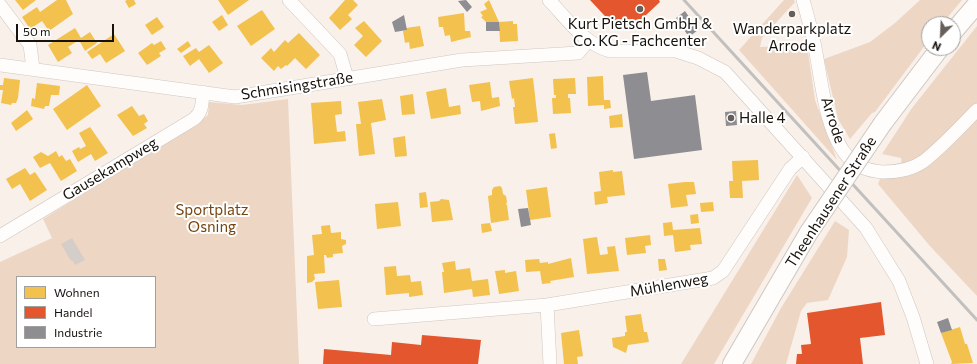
<!DOCTYPE html>
<html>
<head>
<meta charset="utf-8">
<style>
  body { margin:0 }
  #map { position:relative; width:977px; height:364px; overflow:hidden; background:#f9f0e9; font-family:Commissioner,sans-serif }
  canvas { display:block }
  .legend { position:absolute; left:16px; top:276px; width:140px; height:72px; box-sizing:border-box; background:#fff; border:1px solid #a2a09d; margin:0; padding:5px 7px; list-style:none; font-size:12px; color:#17110b }
  .legend li { display:flex; align-items:center; gap:8px; height:20px }
  .legend b { width:20px; border:1px solid #a2a09d }
  .north { position:absolute; left:921px; top:16px; width:40px; height:40px; box-sizing:border-box; background:#fff; border:1px solid #a2a09d; border-radius:50%; rotate:204deg; font-size:11px; font-weight:700; line-height:16px; text-align:center; color:#17110b }
  .north::after { content:''; display:block; margin:auto; width:14px; height:18px; background:#665f59; clip-path:polygon(50% 0,100% 100%,50% 72%,0 100%) }
  .scale { position:absolute; left:16px; top:24px; width:98px; height:18px; box-sizing:border-box; border:2px solid #17110b; border-top:0; padding-left:5px; font-size:12px; line-height:14px; white-space:nowrap; color:#17110b; -webkit-text-stroke:3px #fff; paint-order:stroke }
</style>
</head>
<body>
<div id="map">
<canvas width="977" height="364"></canvas>
<ul class="legend">
<li><b style="height:11px;background:#f2c14e"></b>Wohnen</li>
<li><b style="height:11px;background:#e4572e"></b>Handel</li>
<li><b style="height:11px;background:#8d8d92"></b>Industrie</li>
</ul>
<div class="north">N</div>
<div class="scale">50 m</div>
</div>
<script>
const context = document.querySelector('canvas').getContext('2d');
context.lineJoin = 'round';
function fillPath(path, color) {
  context.fillStyle = color;
  context.fill(path, 'evenodd');
}
function trace(path, color, width, dash) {
  context.strokeStyle = color;
  context.lineWidth = width;
  context.lineCap = dash ? 'butt' : 'round';
  context.setLineDash(dash || []);
  context.stroke(path);
}
function label(font, color, halo, rows, align = 'center') {
  context.font = font + ' Commissioner,sans-serif';
  context.lineWidth = 4;
  context.setLineDash([]);
  context.textBaseline = 'middle';
  context.strokeStyle = halo;
  context.fillStyle = color;
  for (const [text, x, y, turn = 0] of rows) {
    context.save();
    context.translate(x, y);
    context.rotate((+turn || 0) * Math.PI / 180);
    context.textAlign = isNaN(turn) ? turn : align;
    if (halo) context.strokeText(text, 0, 0);
    context.fillText(text, 0, 0);
    context.restore();
  }
}
const green = new Path2D(`
  M784 0H794L795 2 762 38 760 47 807 45 815 100 837 160 739 50Z
  M920 0H962L942 24H929V40L875 112 872 113 850 139 838 119 824 59 870 42 895 23Z
  M977 26V296L929 245 878 184 880 179 903 175 901 158 882 154 912 108Z
  M288 99 299 364H0V262L52 238 43 219 199 122 208 115 209 102 242 105ZM17 277H155V347H17Z
  M797 175 812 198 714 364H681Z
  M835 221 849 230 847 257 828 300 807 303 801 311 786 364H751L781 308Z`);
const homes = new Path2D(`
  M15 0H36L23 10Z
  M57 0H66L73 14 49 31 42 21 30 29 22 17 37 7 40 12Z
  M127 0H134L136 4 129 8 125 1Z
  M218 0H249L228 15Z
  M345 0H353L358 5 348 15 352 19 340 30 329 18Z
  M489 0 499 22 513 21V24H517L518 41 500 42 499 22H486L481 17 483 16 480 12 487 9 484 4Z
  M262 10 275 29 251 46 237 26Z
  M464 13 465 31H470L471 37 451 42 450 35 445 36 443 27H439L438 17Z
  M222 15 228 25 219 31 212 22Z
  M157 17 164 27 152 35 145 25Z
  M364 21 382 41 366 57 354 45 363 36 355 28Z
  M420 26 424 46 410 49 409 42 405 43 403 31 407 30 406 28Z
  M75 28 81 38 90 32 97 43 85 51 79 40 68 47 72 53 58 62 48 45Z
  M299 33 320 55 306 69 295 58 287 66 286 65 281 69 278 66 274 71 261 58 271 48 274 52 285 40 288 43Z
  M114 34 125 51 106 63 100 54 92 59 87 52Z
  M161 41 166 49 159 53 161 56 147 65 138 53 152 43 154 45Z
  M188 41 191 46 181 53 177 49Z
  M209 45 223 63 209 73 199 59 190 66 183 56 196 48 199 52Z
  M603 76 604 100H610L611 108 604 109V105L588 106 587 77Z
  M4 78 20 80 18 98 16 103H12L11 105 1 103 3 90H0V85H3Z
  M533 78 538 122 515 124 513 107H515L514 98 512 99 509 81Z
  M575 78 576 94H568V98H570L571 113 553 114 552 98H556V95H554L553 79Z
  M490 82 492 98 499 97 500 106 481 111 480 101 472 102 469 85Z
  M37 83 60 86 59 95H51L49 106H45L44 109 31 106 32 98 35 99Z
  M87 85 101 106 67 130 53 109Z
  M446 88 449 107 460 105 461 114 431 119 426 92Z
  M413 94 415 114 402 115 400 96Z
  M382 99 386 120 371 123 375 154 359 156 356 124H361L358 102Z
  M341 101 342 114 335 115 337 132 345 131 346 141 314 144 311 103Z
  M132 106 139 116 144 114 148 121 144 124 147 128 133 136 117 115Z
  M27 110 33 119 16 131 11 123Z
  M622 114 623 127 610 128 609 116Z
  M90 127 108 153 95 161 91 154 78 162 72 151 79 147 80 149 86 146 79 133Z
  M555 133 557 148 551 149 549 134Z
  M405 136 407 156 395 157 393 138Z
  M56 151 59 157 62 155 66 161 70 159 77 171 61 181 50 163 40 168 33 157 41 152 48 156Z
  M758 160 759 180 742 181 743 198H730L729 181H733L732 161Z
  M25 168 30 175 35 172 47 190 30 201 20 184 12 189 6 179Z
  M613 170V172L622 171 625 195 607 197 608 203 595 205 594 192 601 191 599 172Z
  M685 182H694L696 194 686 195 688 206 671 208 668 184Z
  M500 186 502 188 503 194 506 196 507 202 506 204 507 205 509 220 491 223 488 196 492 195V190L494 187Z
  M547 187 551 217 530 220 526 190Z
  M426 192 428 207 420 208 419 193Z
  M441 199 449 200 453 220 432 222 430 202 439 201Z
  M398 202 401 226 377 229 375 204Z
  M713 202 714 211 701 212 700 203Z
  M698 214 699 223 691 224 690 215Z
  M672 222 673 230 700 228 702 244 690 245 691 250 675 252 673 235 664 236 663 223Z
  M490 223 492 231 482 233 481 224Z
  M330 225 331 233 341 232V239L346 240V244L342 246 343 253 333 254V257L327 258 326 255H324L325 273 314 274 315 279 312 282 307 283V256L314 255 312 235 322 234 321 226Z
  M650 235 651 245 645 246 646 253 627 255 625 238Z
  M597 237 600 255 608 254 607 247 615 246 619 271 587 274 583 239Z
  M571 258 574 277 550 281 551 283 542 284 540 271 526 272 525 260 539 259 540 263 548 262V264Z
  M658 259H665L667 270 659 271Z
  M455 261 456 270 470 268 472 281 488 279 490 295 473 297 472 289 444 293 442 272H444L442 263Z
  M396 266 397 276 410 275 411 282 421 281 423 295 409 297V293L386 295 384 267Z
  M505 270V273L516 271 519 291 499 294 495 271Z
  M339 280 342 307 318 309 315 282Z
  M641 314 644 332H647L649 342 628 345 626 353 613 347 612 338 625 336V332H627L625 316Z
  M960 327 965 344H967L973 363 951 364 952 362 941 333Z
  M579 330 583 356 577 357 578 364H564L561 333Z`);
const shops = new Path2D(`
  M590 0H659L660 2 631 29 616 28Z
  M881 302 885 335 860 338 863 364H796L797 354H802L801 345 811 344 807 313Z
  M422 335 481 340 478 364H323L324 349 391 355 392 342 421 345Z`);
const industry = new Path2D(`
  M466 0 472 7 467 12 458 1Z
  M685 11 698 30 689 37 676 18Z
  M404 15 407 30 395 32 392 22Z
  M486 22H499L500 31H486Z
  M647 72 651 101 695 95 702 150 634 159 623 75Z
  M736 111 737 125 726 126 725 112Z
  M528 208 531 225 521 227 518 209Z
  M948 318 952 330 941 333 937 322Z`);
const building = new Path2D(`
  M72 238 85 260 75 265 72 260 71 261 61 244Z`);
const street = new Path2D(`
  M289 0 340 54 347 78
  M549 0C567 19 584 44 610 51H676L698 58 725 72 866 228 899 281 913 317 927 364
  M803 0C808 18 813 35 816 53 822 84 826 133 848 157 857 168 870 171 883 172 897 172 913 169 924 161 943 146 960 127 977 110
  M0 5 30 45 33 69
  M0 65 235 97 462 60 578 53 588 41
  M0 236 194 119C203 111 202 103 203 92
  M547 305 550 364
  M374 319 547 305 713 278 723 271 790 169 803 157`);
const secondary = new Path2D(`
  M953 32 977 4
  M883 123 940 48
  M732 364 809 232`);
const rail = new Path2D(`
  M684 0 977 320`);
const secondaryBridge = new Path2D(`
  M809 232 883 123`);
const markers = [
  [640,9,4,"#665f59"],
  [792,14,4,"#665f59"],
  [731,118,4,"#665f59"]
];
const poiNames = [
  ["Kurt Pietsch GmbH &",640,24],
  ["Co. KG - Fachcenter",640,41],
  ["Wanderparkplatz",792,29],
  ["Arrode",792,46],
  ["Halle 4",739,118,"left"]
];
const streetNames = [
  ["Schmisingstraße",297,86,-9],
  ["Arrode",833,120,72],
  ["Gausekampweg",110,169,-31],
  ["Theenhausener Straße",831,202,-57],
  ["Mühlenweg",669,285,-10]
];
const parkNames = [
  ["Sportplatz",212,210],
  ["Osning",212,227]
];
fillPath(green, '#edd7c4');
fillPath(homes, '#f2c14e');
fillPath(shops, '#e4572e');
fillPath(industry, '#8d8d92');
fillPath(building, '#d5cdc7');
trace(street, '#cec6c0', 14);
trace(secondary, '#cec6c0', 20);
trace(street, '#fefdfc', 13);
trace(secondary, '#fefdfc', 18);
trace(rail, '#c2c0be', 3);
trace(secondaryBridge, '#cec6c0', 20, []);
trace(secondaryBridge, '#fefdfc', 18);
for (const [x, y, r, color] of markers) {
  const dot = new Path2D();
  dot.arc(x, y, r, 0, 2 * Math.PI);
  context.fillStyle = color;
  context.fill(dot);
  trace(dot, '#fff', 1.5);
}
label('15px', '#17110b', '#fff', poiNames);
label('15px', '#17110b', '#fff', streetNames);
label('15px', '#76440f', '#fff', parkNames);
</script>
</body>
</html>
